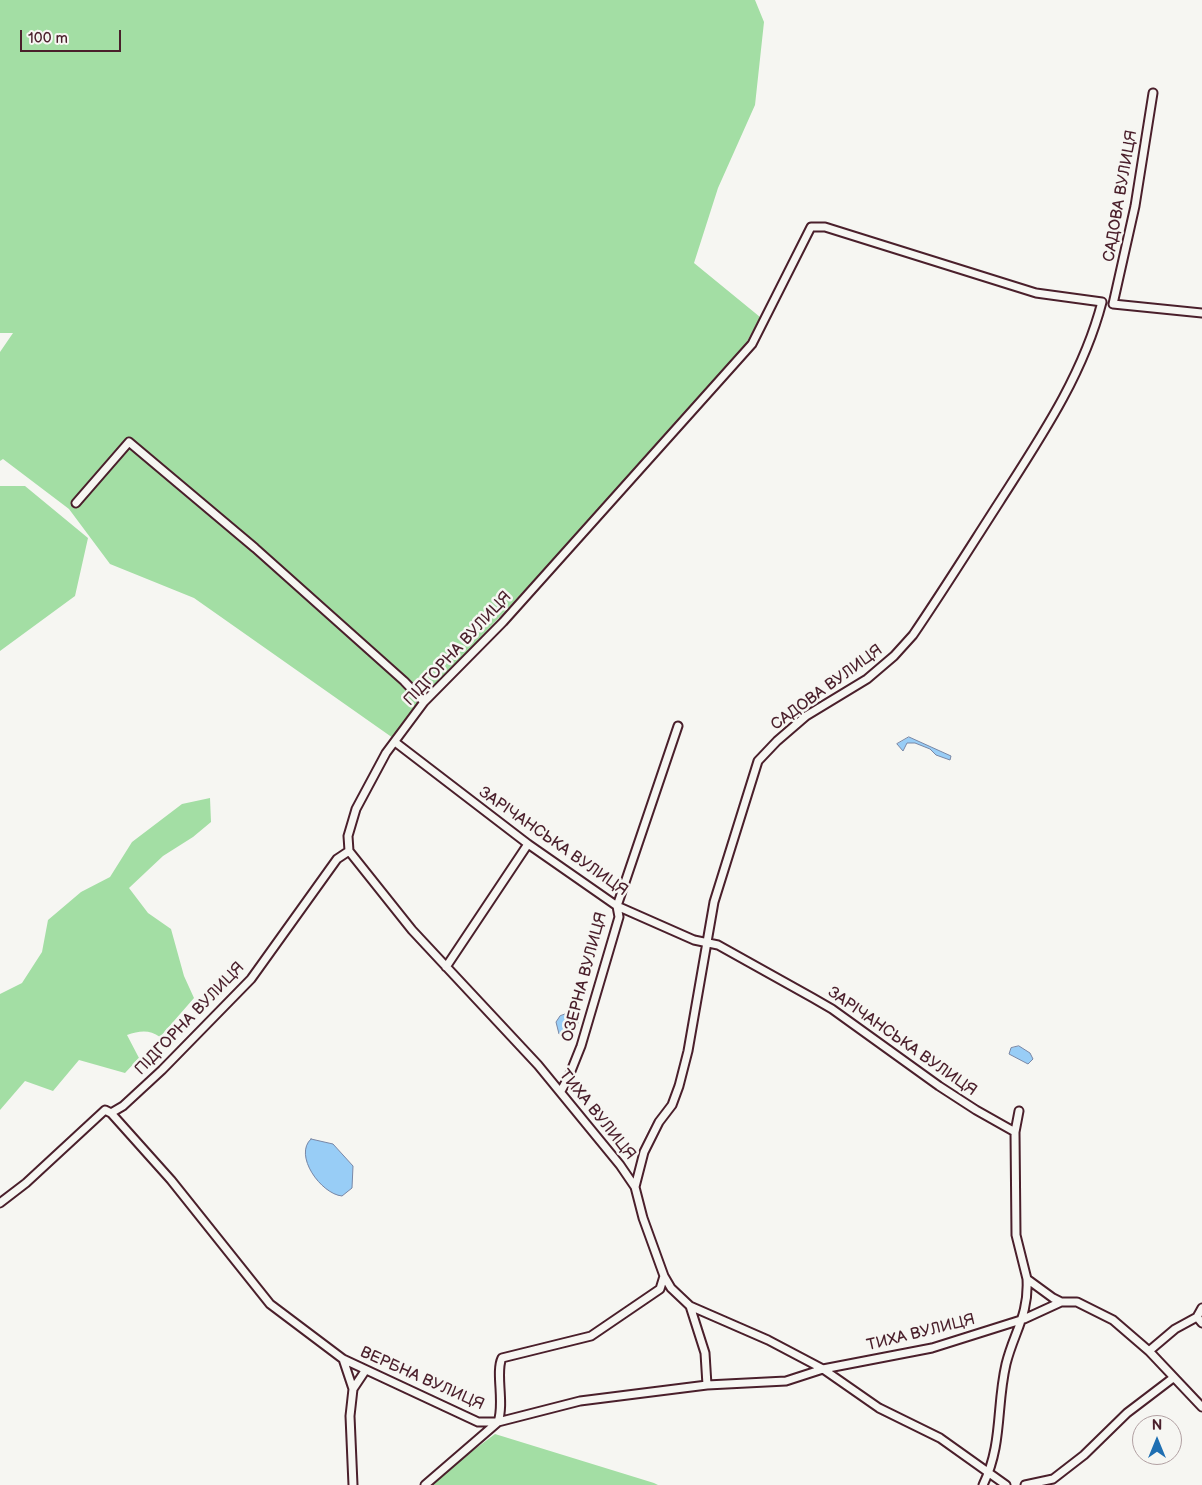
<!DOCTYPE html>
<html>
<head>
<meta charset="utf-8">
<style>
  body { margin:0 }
  #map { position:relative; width:1202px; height:1485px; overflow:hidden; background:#f6f6f2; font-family:"Balsamiq Sans",sans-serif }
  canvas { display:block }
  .north { position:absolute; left:1132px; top:1415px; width:50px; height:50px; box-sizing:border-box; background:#f6f6f2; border:1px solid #b1a0a2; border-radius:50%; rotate:0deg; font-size:14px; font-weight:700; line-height:20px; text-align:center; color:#4a1f2b }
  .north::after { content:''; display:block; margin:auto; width:18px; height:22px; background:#1f6fb2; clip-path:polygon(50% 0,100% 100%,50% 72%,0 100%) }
  .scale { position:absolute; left:20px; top:30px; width:101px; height:22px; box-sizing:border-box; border:2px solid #4a1f2b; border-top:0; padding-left:6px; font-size:15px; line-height:18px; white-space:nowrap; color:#4a1f2b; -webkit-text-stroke:4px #f6f6f2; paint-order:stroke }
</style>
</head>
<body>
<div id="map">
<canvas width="1202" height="1485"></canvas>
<div class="north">N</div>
<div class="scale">100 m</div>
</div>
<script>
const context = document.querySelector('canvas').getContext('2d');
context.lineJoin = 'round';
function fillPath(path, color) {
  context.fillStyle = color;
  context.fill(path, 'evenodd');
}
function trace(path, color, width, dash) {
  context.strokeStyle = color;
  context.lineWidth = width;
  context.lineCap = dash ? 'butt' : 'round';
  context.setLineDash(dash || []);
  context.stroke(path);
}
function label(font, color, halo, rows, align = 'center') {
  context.font = font + ' "Balsamiq Sans",sans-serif';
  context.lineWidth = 5;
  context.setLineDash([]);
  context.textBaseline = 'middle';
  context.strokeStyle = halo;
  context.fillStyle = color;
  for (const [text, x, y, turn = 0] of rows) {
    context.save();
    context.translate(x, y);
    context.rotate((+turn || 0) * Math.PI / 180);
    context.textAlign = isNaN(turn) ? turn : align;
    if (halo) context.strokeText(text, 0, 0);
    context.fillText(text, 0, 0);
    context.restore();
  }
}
const green = new Path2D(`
  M0 0H755L764 22 755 105 718 188 694 263 760 317 742 351 609 500 423 699 393 738 194 598 110 564 69 509 3 459 0 461V352L13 333H0Z
  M0 486H25L88 538 75 596 0 651Z
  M210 798 211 822 193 837 163 856 129 888 148 913 171 929 184 976 194 998 160 1037C149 1029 139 1031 127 1035L139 1058 125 1073 79 1060 53 1091 25 1081 0 1110V994L22 983 42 952 48 920 81 892 110 877 132 842 182 804Z
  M495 1434 654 1483 658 1485H427Z`);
const water = new Path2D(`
  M909 737 951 756 950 760 936 755 930 749 915 743H907L903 751 897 744Z
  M580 1009 578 1023 571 1034H559L556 1022 560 1016Z
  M1019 1046 1030 1053 1033 1059 1028 1064 1009 1054 1011 1048Z
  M311 1139 333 1144 353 1166 352 1188 342 1196C321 1194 293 1155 311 1139Z`);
const minor = new Path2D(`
  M1153 93 1135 206 1113 304 1202 313
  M76 503 129 442 255 548 404 681 424 702
  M395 742 528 844 617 906 694 940 718 945 813 998 832 1009 939 1086 976 1110 1015 1132 1016 1235 1027 1279 1053 1298 1061 1302H1077L1113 1320 1149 1351 1202 1407
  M349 851 412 930 538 1065 620 1165 635 1187 643 1218 664 1276 671 1288 690 1306 768 1340 823 1369 932 1348 1024 1319 1061 1302
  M446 967 528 844
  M561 1091 569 1076 581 1046 619 917 617 906 678 726
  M111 1113 171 1180 270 1304 343 1359 478 1422H498L580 1401 707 1385 786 1381 823 1369 879 1408 940 1438 1006 1485
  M1015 1132 1019 1111
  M0 1203 26 1183 105 1110 111 1113 123 1106 162 1070 251 979 337 859 349 851 348 836 356 809 386 753 424 702 503 622 752 344 811 227H825L1036 293 1102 302C1083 375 1041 437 1000 501 971 546 943 591 913 635L894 656 867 679 806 716 777 741 758 761 714 902 688 1051 679 1086 672 1105 659 1122 644 1152 635 1187
  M690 1306 705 1353 707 1385
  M1197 1317 1202 1323
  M1149 1351 1175 1329 1197 1317 1202 1308
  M343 1359 353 1389 350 1416 353 1485
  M353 1389 365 1371
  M425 1485 498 1422C505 1403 495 1372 502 1358L591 1336 660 1289 664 1276
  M983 1485C1003 1444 996 1407 1006 1364 1014 1332 1029 1315 1027 1279
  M1025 1485 1053 1479 1084 1455 1127 1413 1173 1378`);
const streetNames = [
  ["САДОВА ВУЛИЦЯ",1121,196,-80],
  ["ПІДГОРНА ВУЛИЦЯ",458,649,-47],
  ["САДОВА ВУЛИЦЯ",827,688,-36],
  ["ЗАРІЧАНСЬКА ВУЛИЦЯ",553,842,35],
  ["ОЗЕРНА ВУЛИЦЯ",585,977,-75],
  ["ПІДГОРНА ВУЛИЦЯ",190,1019,-46],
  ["ЗАРІЧАНСЬКА ВУЛИЦЯ",902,1042,35],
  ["ТИХА ВУЛИЦЯ",597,1115,51],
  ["ТИХА ВУЛИЦЯ",921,1333,-14],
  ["ВЕРБНА ВУЛИЦЯ",422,1379,24]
];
fillPath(green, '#a3dea4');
fillPath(water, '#98cdf6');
trace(water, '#7987a5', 1);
trace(minor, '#4a1f2b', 11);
trace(minor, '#f6f6f2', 7);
label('16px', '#4a1f2b', '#f6f6f2', streetNames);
</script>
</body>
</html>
